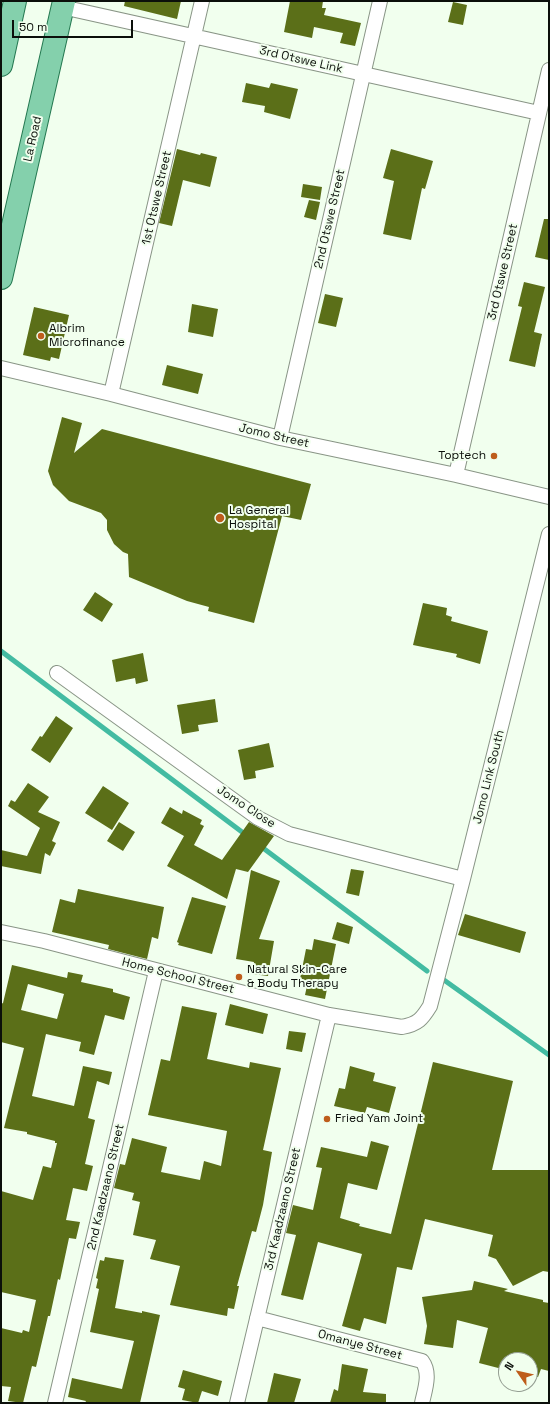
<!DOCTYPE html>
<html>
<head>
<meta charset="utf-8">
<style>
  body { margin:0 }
  #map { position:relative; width:550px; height:1404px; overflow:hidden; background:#f1ffee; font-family:"Space Grotesk",sans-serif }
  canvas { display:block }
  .frame { position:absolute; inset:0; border:2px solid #0b0f0a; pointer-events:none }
  .north { position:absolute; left:498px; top:1352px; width:40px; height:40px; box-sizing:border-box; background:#f1ffee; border:1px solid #959f93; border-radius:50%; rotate:304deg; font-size:11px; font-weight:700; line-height:16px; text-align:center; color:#0b0f0a }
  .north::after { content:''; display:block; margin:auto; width:14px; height:18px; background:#be5d1b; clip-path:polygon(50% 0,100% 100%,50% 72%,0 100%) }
  .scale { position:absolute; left:12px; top:20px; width:121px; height:18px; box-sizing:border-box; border:2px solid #0b0f0a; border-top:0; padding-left:5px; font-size:12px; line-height:14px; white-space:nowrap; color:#0b0f0a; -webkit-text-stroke:3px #f1ffee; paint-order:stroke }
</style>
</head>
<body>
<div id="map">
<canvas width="550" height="1404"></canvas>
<div class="frame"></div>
<div class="north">N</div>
<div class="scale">50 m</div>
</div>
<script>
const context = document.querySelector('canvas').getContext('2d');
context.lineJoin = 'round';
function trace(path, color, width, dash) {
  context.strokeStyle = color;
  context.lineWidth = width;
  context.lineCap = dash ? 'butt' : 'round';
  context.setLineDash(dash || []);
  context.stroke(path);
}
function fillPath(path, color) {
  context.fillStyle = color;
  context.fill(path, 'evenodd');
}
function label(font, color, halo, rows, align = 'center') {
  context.font = font + ' "Space Grotesk",sans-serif';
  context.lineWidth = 4;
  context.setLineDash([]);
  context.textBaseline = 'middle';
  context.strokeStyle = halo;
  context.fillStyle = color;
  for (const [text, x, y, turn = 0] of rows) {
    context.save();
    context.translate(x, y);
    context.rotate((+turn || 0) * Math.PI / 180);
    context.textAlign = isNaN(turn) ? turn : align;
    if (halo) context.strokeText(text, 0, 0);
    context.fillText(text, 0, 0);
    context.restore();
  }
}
const stream = new Path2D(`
  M1 651 246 835
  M259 845 427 971
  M444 980 549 1055`);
const building = new Path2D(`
  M125 1H181L177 19 124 6Z
  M290 1H323L322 8H326L324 15 361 23 355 46 340 43 343 33 314 27 312 38 284 32Z
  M453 2 467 5 463 25 448 22Z
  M246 83 269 88 271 83 298 89 290 119 264 112 265 106 242 102Z
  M177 149 200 155 201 153 217 157 210 187 183 180 172 226 159 223Z
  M391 149 433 161 425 189 422 188 411 240 383 234 394 181 383 178Z
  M303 184 322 187 320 200 301 197Z
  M309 200 320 202 316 220 304 217Z
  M544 219H549V260L535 257Z
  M524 282 545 287 534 332 542 334 535 367 509 361 522 307 518 306Z
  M325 294 343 298 336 327 318 323Z
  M192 304 218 309 213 337 188 332Z
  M34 307 69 315 59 359 51 357 50 361 23 355Z
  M167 365 203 374 198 394 162 385Z
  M62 417 82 423 74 453 102 429 311 484 301 520 282 516 254 623 208 611 209 607 187 601 129 577 128 554 123 552 114 544 107 530V520L101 513 69 501 53 485 48 471Z
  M95 592 113 604 102 622 83 610Z
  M423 603 447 608 446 615 452 617 451 621 488 631 480 664 456 657 457 654 413 645Z
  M143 653 148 681 136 684 135 678 116 682 112 660Z
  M215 699 218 722 198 725 199 731 182 734 177 705Z
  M56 716 73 728 50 763 31 750 40 736 42 737Z
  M269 743 274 767 255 771 256 778 244 780 238 750Z
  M28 783 49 797 38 812 60 822 52 841 56 843 50 856 45 853 41 874 1 866V850L27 856 40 828 8 806 11 800 15 802Z
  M103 786 129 803 112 830 85 813Z
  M170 807 182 814 183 810 202 820 200 824 204 826 194 845 222 860 249 822 274 836 248 872 236 869 227 899 167 866 184 836 161 823Z
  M119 822 135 832 123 851 107 841Z
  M351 869 364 871 359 896 346 893Z
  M251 870 280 881 259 939 274 941 268 976 252 974 254 962 236 959Z
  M78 889 164 907 158 939 152 937 147 959 108 949 109 945 52 932 60 899 75 903Z
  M192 897 226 906 212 954 178 945 179 943 177 942Z
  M465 914 526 932 520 953 458 935Z
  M337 922 353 927 349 944 332 939Z
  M314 939 336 944 325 999 305 995 308 981 300 979 306 949 312 950Z
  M12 965 67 978 68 972 83 975 81 982 113 989V992L130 997 124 1020 105 1015 94 1055 79 1051 81 1042 46 1034 32 1096 74 1106 83 1066 112 1072 109 1085 97 1081 88 1118 95 1120 85 1164 93 1166 87 1191 73 1188 66 1220 80 1222 76 1239 69 1238 60 1280 58 1279 50 1316H48L36 1367 32 1366 23 1403 8 1401 11 1387 1 1386V1328L22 1333 23 1330 29 1332 36 1300 1 1292V1191L33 1200 43 1166 51 1168 57 1143H55V1141L27 1134V1132L4 1128 24 1048 1 1042V1004L3 1003ZM28 984 64 994 57 1019 21 1010Z
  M230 1004 268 1014 263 1034 225 1025Z
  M182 1006 217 1013 207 1059 249 1068 250 1062 281 1068 263 1150 272 1152 263 1205 256 1232 252 1231 237 1286H239L234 1309 228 1308 227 1316 170 1305 180 1266 150 1259 156 1240 133 1235 140 1202 132 1200 134 1193 114 1188 120 1164 125 1165 132 1138 167 1147 161 1172 200 1180 204 1161 221 1166 227 1131 148 1115 161 1059 170 1061Z
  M289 1031 306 1033 302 1052 286 1049Z
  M433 1062 513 1081 492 1170H549V1272L543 1271 513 1286 496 1259 488 1256 493 1235 425 1219 412 1270 397 1267 386 1324 364 1318 360 1331 342 1326 362 1254 318 1242 303 1300 281 1295 296 1235 286 1233 293 1205 313 1210 322 1168 316 1167 321 1147 367 1157 371 1141 389 1146 377 1190 348 1183 340 1218 360 1224 359 1226 391 1234Z
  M350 1066 375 1073 373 1081 396 1087 389 1113 367 1107 365 1113 334 1106 339 1088 345 1089Z
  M105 1257 124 1260 115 1308 142 1313V1311L160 1315 140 1403H85L86 1401 68 1397 72 1378 122 1389 134 1341 90 1332 99 1289 96 1288 98 1279 96 1278 100 1260 104 1261Z
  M474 1281 508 1289 504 1291 543 1300V1302L549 1303V1371L541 1369 538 1377 530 1375V1360H506V1370L479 1363 488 1328 457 1320 453 1348 424 1344 427 1326 422 1297 472 1290Z
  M342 1364 368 1369 363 1392 386 1394V1403H330L334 1389 338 1391Z
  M183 1370 222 1381 218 1396 202 1391 198 1403 182 1400 185 1389 178 1387Z
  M274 1373 301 1379 294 1403H267Z`);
const minor = new Path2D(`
  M62 7 539 113
  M1 368 111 394 280 438 456 475 549 497
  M111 394 202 1
  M280 438 380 1
  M456 475 549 70
  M57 673 258 818 289 834 463 879
  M1 932 44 941 329 1015 402 1027C418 1024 422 1019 430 1006L463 879 549 534
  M257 1318 422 1361C431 1373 425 1389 422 1403
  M55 1403 156 971
  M237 1403 329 1015`);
const primary = new Path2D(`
  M1 65 15 1
  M1 278 64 1`);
const markers = [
  [41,336,4,"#be5d1b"],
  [494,456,4,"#be5d1b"],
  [220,518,5,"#be5d1b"],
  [239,977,4,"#be5d1b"],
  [327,1119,4,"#be5d1b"]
];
const streetNames = [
  ["3rd Otswe Link",301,60,13],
  ["La Road",33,139,-77],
  ["1st Otswe Street",157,198,-77],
  ["2nd Otswe Street",330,219,-77],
  ["3rd Otswe Street",503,272,-77],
  ["Jomo Street",274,436,13],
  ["Jomo Link South",489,777,-76],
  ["Jomo Close",246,807,33],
  ["Home School Street",178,976,14],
  ["2nd Kaadzaano Street",106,1187,-77],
  ["3rd Kaadzaano Street",283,1209,-77],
  ["Omanye Street",360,1345,15]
];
const poiNames = [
  ["Albrim",49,329],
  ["Microfinance",49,343],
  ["Toptech",486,456,"right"],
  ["La General",229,511],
  ["Hospital",229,525],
  ["Natural Skin-Care",247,970],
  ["& Body Therapy",247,984],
  ["Fried Yam Joint",335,1119]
];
trace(stream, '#43bba2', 5);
fillPath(building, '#5b6f18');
trace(minor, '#899586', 16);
trace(primary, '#247850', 24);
trace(minor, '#fff', 14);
trace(primary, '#84d0ac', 22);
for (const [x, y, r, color] of markers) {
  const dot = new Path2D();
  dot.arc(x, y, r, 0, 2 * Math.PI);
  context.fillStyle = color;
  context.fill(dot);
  trace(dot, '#f1ffee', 1.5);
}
label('12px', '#0b0f0a', '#f1ffee', streetNames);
label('12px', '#0b0f0a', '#f1ffee', poiNames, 'left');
</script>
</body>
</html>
